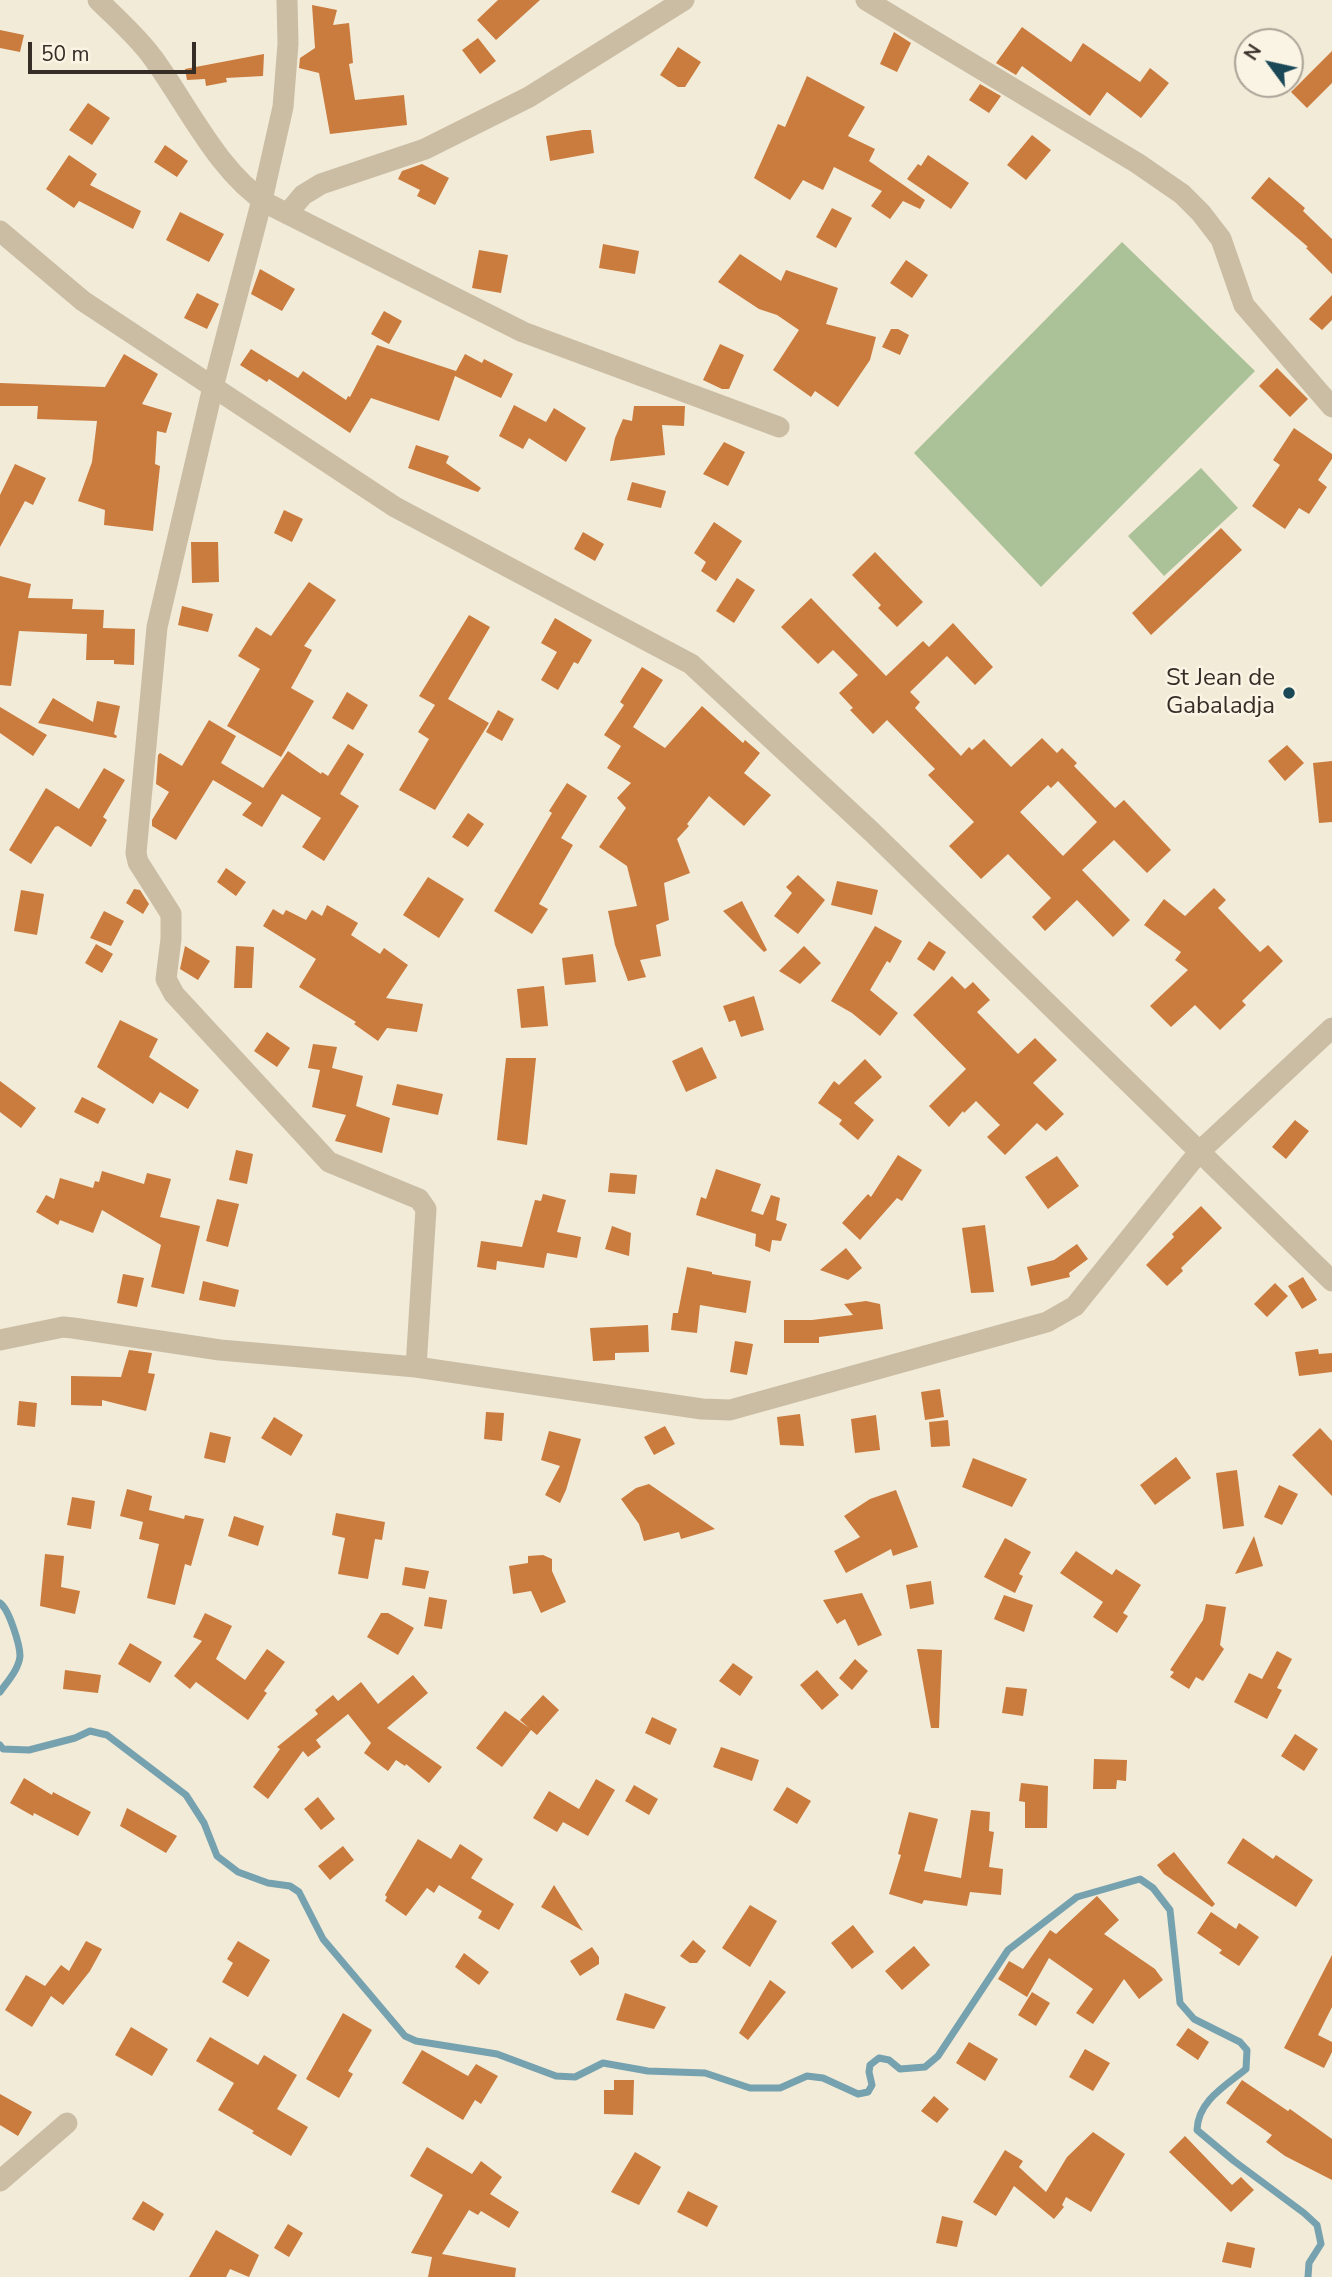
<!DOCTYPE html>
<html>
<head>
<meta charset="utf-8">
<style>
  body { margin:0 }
  #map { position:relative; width:1332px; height:2277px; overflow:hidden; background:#f2ebd8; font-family:"Nunito Sans",sans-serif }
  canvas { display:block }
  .north { position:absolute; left:1234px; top:28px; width:70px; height:70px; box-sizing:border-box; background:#faf4e4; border:2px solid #aba498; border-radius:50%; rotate:303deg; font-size:19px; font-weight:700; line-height:28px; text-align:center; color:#352d26 }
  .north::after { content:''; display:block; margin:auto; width:24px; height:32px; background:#1a4857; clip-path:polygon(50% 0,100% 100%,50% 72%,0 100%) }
  .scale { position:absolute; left:28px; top:42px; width:168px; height:32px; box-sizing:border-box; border:4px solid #352d26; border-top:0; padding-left:9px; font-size:21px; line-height:24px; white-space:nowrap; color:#352d26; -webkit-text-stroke:5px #faf4e4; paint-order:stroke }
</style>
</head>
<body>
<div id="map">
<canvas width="1332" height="2277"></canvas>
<div class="north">N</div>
<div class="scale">50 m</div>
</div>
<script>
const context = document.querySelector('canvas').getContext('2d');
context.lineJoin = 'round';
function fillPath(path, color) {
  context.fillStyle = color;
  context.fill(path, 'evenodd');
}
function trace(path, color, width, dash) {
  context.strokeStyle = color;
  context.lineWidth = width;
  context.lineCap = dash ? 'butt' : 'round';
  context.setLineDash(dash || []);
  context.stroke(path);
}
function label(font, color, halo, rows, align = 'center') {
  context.font = font + ' "Nunito Sans",sans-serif';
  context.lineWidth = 5;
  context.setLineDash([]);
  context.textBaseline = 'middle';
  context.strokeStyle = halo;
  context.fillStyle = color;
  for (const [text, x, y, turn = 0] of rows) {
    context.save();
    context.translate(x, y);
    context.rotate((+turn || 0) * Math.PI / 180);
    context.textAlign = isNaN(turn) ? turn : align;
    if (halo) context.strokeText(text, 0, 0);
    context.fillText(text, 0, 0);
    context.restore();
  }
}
const green = new Path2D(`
  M1122 242 1255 371 1041 587 914 453Z
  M1201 468 1238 508 1164 576 1128 536Z`);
const stream = new Path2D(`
  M0 1603C9 1609 20 1645 20 1656 19 1669 7 1682 0 1692
  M0 1745 3 1749 29 1750 75 1738 90 1731 107 1735 186 1795 204 1823 217 1856 238 1872 268 1883 290 1886 299 1892 323 1939 405 2036 416 2041 497 2054 556 2076 575 2077 603 2063 648 2071 705 2073 750 2088H780L807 2076 823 2078 858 2094 868 2092 872 2085 869 2072 870 2065 879 2058 889 2060 900 2069 925 2067 938 2056 1008 1950 1077 1897 1140 1879 1153 1888 1170 1910 1180 2003 1194 2019 1240 2042 1247 2050 1246 2069C1225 2086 1198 2101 1197 2130L1234 2161 1304 2213 1317 2225 1321 2244 1309 2263 1308 2277`);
const building = new Path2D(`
  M498 0H540L496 40 477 20Z
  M312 5 337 10 333 25 349 23 353 63 349 64 355 100 404 95 407 125 330 134 319 73 299 68 300 58 315 48Z
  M1022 27 1071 62 1083 43 1140 82 1150 68 1169 83 1141 118 1107 92 1090 116 1022 66 1016 75 996 63Z
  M0 30 24 35 20 52 0 48Z
  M894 32 911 43 897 72 880 64Z
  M478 38 496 61 480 74 462 50Z
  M678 47 701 62 685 87H678L660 75Z
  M1332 51V83L1307 108 1291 92Z
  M264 54 263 76 226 78 227 82 206 86 205 79 187 80 185 69Z
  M807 76 865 107 848 136 875 149 869 161 925 200 920 209 903 201 890 219 871 206 882 191 834 167 823 190 803 180 790 200 754 178 778 124 785 127Z
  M980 84 1001 96 989 113 969 100Z
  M88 103 110 118 92 145 69 130Z
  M583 130H591L594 153 550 161 546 136Z
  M1032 135 1051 150 1026 180 1007 165Z
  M165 145 188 161 177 177 154 162Z
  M69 155 97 174 90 185 141 211 133 229 79 201 74 208 46 189Z
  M928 155 969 183 951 209 907 179 918 164 921 166Z
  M422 164 449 178 435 205 417 196 420 190 398 179 402 171Z
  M1269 177 1305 208 1303 211 1332 239V274L1306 248 1308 247 1251 198Z
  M832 208 852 218 836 248 816 237Z
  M180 212 224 234 209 262 166 240Z
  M603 244 639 251 635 274 599 268Z
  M479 250 508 255 501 293 472 288Z
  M740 254 781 281 786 270 838 288 826 324 876 337 870 360 838 407 815 391 811 397 773 370 799 330 777 315 759 309 718 282Z
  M906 260 928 275 912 298 890 283Z
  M260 269 295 289 282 311 251 294Z
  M197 293 219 304 207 329 184 318Z
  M1332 295V320L1322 330 1309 319Z
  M384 311 402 321 389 344 371 334Z
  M891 329H898L909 335 900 355 882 347Z
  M720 344 744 355 729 389H722L703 380Z
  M377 345 456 371 465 354 482 363 484 359 513 374 501 398 455 376 439 421 371 398 350 433 269 379 267 382 240 365 251 349 298 378 303 371 346 400 348 396 350 397Z
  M124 354 158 374 142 404 172 413 166 433 157 431 155 464 160 466 153 531 104 525 105 510 78 501 92 462 97 421 37 419 38 406H0V383L105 387Z
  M1277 368 1308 399 1290 417 1259 386Z
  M514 405 546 422 554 408 586 428 566 462 529 438 523 449 499 436Z
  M634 406H685L684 426 662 425 665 455 610 461 615 438 623 419 632 421Z
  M1294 428 1332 454V459L1318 480 1327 487 1309 514 1299 508 1285 529 1252 506 1280 465 1273 460Z
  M724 442 745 452 728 486 703 474Z
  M416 445 449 456 446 463 481 488 478 492 408 468Z
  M15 464 46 478 33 505 25 501 0 547V495Z
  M632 482 666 491 661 508 627 500Z
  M284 510 303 519 292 542 274 533Z
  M714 522 742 541 716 581 701 571 706 562 694 553Z
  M1221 528 1242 550 1151 635 1132 613Z
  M583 532 604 544 595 561 574 549Z
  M191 542H218L219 582 192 583Z
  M875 552 923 602 897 627 878 608 881 605 852 575Z
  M0 576 31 584 28 598 73 599 72 609 104 610 103 628 135 629 134 665 114 664V660H86L87 634 19 631 11 686 0 685Z
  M737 578 755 590 734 623 716 611Z
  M309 582 336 600 304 646 312 650 291 688 314 701 281 757 227 726 260 669 238 656 256 627 271 636Z
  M811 598 886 676 923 641 929 647 953 623 993 667 975 685 947 656 910 692 920 702 915 708 961 756 969 747 972 750 984 739 1011 767 1042 738 1057 753 1062 748 1077 763 1074 766 1115 808 1124 800 1171 850 1147 873 1114 840 1082 870 1130 920 1113 937 1077 900 1045 931 1032 917 1051 898 1008 854 981 879 949 846 974 822 928 775 935 769 887 720 873 734 850 710 853 708 839 693 858 675 833 650 818 664 781 627ZM1058 781 1097 822 1063 856 1020 812 1048 785 1051 788Z
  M182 606 213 614 208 632 178 625Z
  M469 615 490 627 448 699 489 723 435 810 399 790 429 739 418 732 435 705 419 696Z
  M555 618 592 640 578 664 574 662 558 690 541 680 557 652 541 643Z
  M642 667 663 680 633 727 665 748 702 706 743 743 745 740 760 753 744 773 771 795 744 826 709 796 687 824 689 826 677 839 690 873 664 883 669 920 656 925 661 956 640 960 646 977 628 981 615 945 608 911 637 906 627 866 599 847 626 808 617 798 631 783 607 768 621 746 604 735 624 705 620 702Z
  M347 692 368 705 353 730 332 718Z
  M53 698 93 722 97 701 120 706 114 734 117 736 116 738 38 723Z
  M0 707 47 735 33 756 0 733Z
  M498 710 514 719 502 741 486 732Z
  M209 720 236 736 221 763 263 788 288 751 321 774 322 772 328 776 348 744 364 754 340 794 359 806 324 861 302 847 321 818 282 794 262 827 242 815 252 803 213 780 176 840 152 826V820L169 792 156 784 158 755 160 753 182 766Z
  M1287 745 1304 763 1285 781 1268 761Z
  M1332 761V822L1319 823 1313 763Z
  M104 768 125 780 103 817 107 820 91 847 58 826 55 827 31 864 9 850 46 788 79 809Z
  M567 783 587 796 561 838 573 845 539 904 548 909 532 934 494 911 552 813 549 811Z
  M468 813 484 824 468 847 452 837Z
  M226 868 246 882 236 896 217 882Z
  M798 875 825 900 798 934 774 916 792 893 786 887Z
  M428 877 464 899 439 938 403 915Z
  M837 881 878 890 872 915 831 905Z
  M1214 888 1226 900 1218 908 1260 952 1268 945 1283 961 1242 1001 1246 1005 1220 1030 1195 1005 1171 1027 1150 1006 1188 970 1175 960 1181 952 1144 925 1164 899 1185 916Z
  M134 889 140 890 149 904 143 914 126 903Z
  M21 890 44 894 37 935 14 931Z
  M742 901 767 950 764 952 723 911Z
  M327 905 358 923 351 935 380 954 384 948 408 965 386 998 423 1004 417 1032 387 1028 378 1041 354 1024 356 1022 299 987 316 959 263 926 273 909 283 915 286 910 306 920 312 910 322 916Z
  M104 911 124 921 111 946 90 938Z
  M875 926 902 941 890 963 887 961 870 990 898 1013 880 1036 852 1013 831 1001Z
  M929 941 946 952 934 971 917 959Z
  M96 944 113 954 102 973 85 963Z
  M185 946 210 961 198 980 180 969Z
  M236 946 254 947 252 988H234Z
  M804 946 821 963 800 984 779 971Z
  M593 954 596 982 565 985 562 958Z
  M952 976 965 989 973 982 990 1000 977 1012 1018 1054 1035 1038 1057 1060 1033 1083 1064 1114 1046 1131 1037 1123 1005 1155 987 1137 1000 1125 976 1101 964 1113 963 1111 949 1127 929 1106 966 1069 913 1015Z
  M544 986 548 1026 521 1028 517 989Z
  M754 996 764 1030 741 1037 735 1020 729 1022 723 1006Z
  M120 1020 158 1039 149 1057 199 1090 188 1109 160 1092 153 1104 97 1067Z
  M267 1032 290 1048 277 1067 254 1051Z
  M313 1044 337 1047 332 1068 363 1076 356 1106 390 1118 382 1153 335 1141 346 1115 312 1107 320 1070 308 1068Z
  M702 1047 717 1078 686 1092 672 1061Z
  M506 1058H536L527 1145 497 1140Z
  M865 1059 882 1077 854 1103 874 1120 858 1140 839 1124 842 1120 818 1103 834 1081 839 1085Z
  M0 1081 36 1108 21 1128 0 1112Z
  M397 1084 443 1094 438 1115 392 1105Z
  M82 1097 106 1109 98 1124 74 1112Z
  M1295 1120 1309 1131 1286 1159 1272 1147Z
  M236 1150 253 1154 247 1184 229 1180Z
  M898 1155 922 1170 902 1201 897 1198 860 1240 842 1223 868 1194 871 1197Z
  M1057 1156 1079 1186 1048 1209 1025 1177Z
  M716 1169 761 1184 751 1211 763 1215 771 1195 780 1198 776 1220 787 1224 781 1241 772 1240 770 1252 755 1246 756 1234 696 1215 701 1197 706 1199Z
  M102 1171 144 1184 147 1173 171 1179 160 1217 200 1226 184 1294 151 1287 161 1245 102 1210 93 1233 60 1220 58 1225 36 1212 46 1195 54 1199 60 1178 93 1188 95 1181 99 1182Z
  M610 1173 637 1175 635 1194 608 1192Z
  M543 1194 566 1200 557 1232 581 1237 577 1258 547 1253 544 1268 497 1261 496 1270 477 1267 481 1241 522 1247 535 1200 541 1201Z
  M217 1199 239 1204 228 1247 206 1241Z
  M1201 1206 1222 1228 1181 1268 1183 1271 1167 1286 1146 1265 1174 1237 1172 1234Z
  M985 1225 994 1292 971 1293 962 1228Z
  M612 1226 631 1233 629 1256 605 1249Z
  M1077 1244 1088 1259 1069 1273 1070 1277 1031 1286 1027 1267 1054 1260Z
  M846 1248 862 1268 848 1280 820 1270Z
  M687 1267 712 1272V1274L751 1281 746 1313 700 1305 697 1333 671 1330 673 1313H678Z
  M123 1274 144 1278 137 1307 117 1303Z
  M1303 1277 1317 1300 1302 1309 1288 1286Z
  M203 1281 239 1290 235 1307 199 1300Z
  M1275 1283 1288 1296 1267 1317 1254 1304Z
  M866 1301 880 1304 883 1329 819 1337V1343H784V1320H812L853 1315 844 1304Z
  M648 1325 649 1352 615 1353V1360L593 1361 590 1328Z
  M735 1341 753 1344 747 1375 730 1372Z
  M1318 1349 1319 1354 1332 1353V1372L1299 1376 1295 1352Z
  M129 1350 152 1353 148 1373 155 1374 146 1411 102 1400V1406L71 1405V1376L121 1377Z
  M940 1389 944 1417 925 1420 921 1392Z
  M19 1401 37 1403 35 1427 17 1425Z
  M486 1412 504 1413 502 1441 484 1439Z
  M800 1414 804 1446 780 1445 777 1417Z
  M876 1415 880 1450 855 1453 851 1419Z
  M274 1417 303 1435 291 1456 261 1438Z
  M948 1420 950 1446 931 1447 929 1422Z
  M665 1426 675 1444 654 1455 644 1437Z
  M1320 1428 1332 1441V1496L1292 1455Z
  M549 1431 581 1439 566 1490 560 1503 545 1495 560 1466 541 1460Z
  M210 1432 231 1437 225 1463 204 1458Z
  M1176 1457 1191 1478 1155 1505 1140 1485Z
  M973 1458 1027 1479 1012 1507 962 1487Z
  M1237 1470 1244 1526 1223 1529 1216 1473Z
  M649 1484 715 1529 681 1539 679 1532 644 1541 639 1524 621 1499 636 1488Z
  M1279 1485 1298 1494 1282 1525 1264 1517Z
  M127 1489 152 1496 149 1510 184 1519 185 1515 204 1519 191 1566 185 1564 175 1605 147 1598 159 1544 139 1539 143 1522 120 1516Z
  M896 1490 918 1547 893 1556 891 1549 846 1573 834 1551 860 1537 844 1516 870 1499Z
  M72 1497 95 1501 91 1529 67 1525Z
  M336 1513 385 1522 382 1540 375 1539 368 1579 338 1574 345 1538 332 1535Z
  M234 1516 264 1526 258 1546 228 1536Z
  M1254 1536 1263 1566 1235 1574Z
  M1005 1538 1031 1552 1019 1574 1023 1576 1015 1593 984 1577Z
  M1076 1551 1112 1575 1116 1569 1141 1585 1123 1613 1128 1616 1117 1633 1093 1617 1103 1602 1060 1573Z
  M45 1554 64 1556 61 1587 80 1591 75 1614 40 1606Z
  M543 1555 552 1559V1571L566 1602 541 1613 531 1591 513 1594 509 1566 528 1563V1556Z
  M405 1567 429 1571 425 1589 402 1585Z
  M931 1581 934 1604 910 1609 906 1585Z
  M862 1593 882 1635 858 1646 845 1619 837 1624 823 1600Z
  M1004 1595 1033 1605 1024 1632 994 1619Z
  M429 1597 447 1600 442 1629 424 1626Z
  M1206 1604 1226 1607 1220 1645 1224 1649 1203 1681 1196 1677 1189 1689 1170 1677 1174 1672 1170 1670 1203 1620Z
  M205 1613 232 1626 216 1659 245 1680 267 1649 285 1662 264 1691 267 1693 248 1720 196 1682 190 1689 174 1676 202 1641 193 1637Z
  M381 1613H388L414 1628 398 1655 367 1637Z
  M130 1643 162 1662 150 1683 118 1664Z
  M917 1649 942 1650 939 1728H931Z
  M1277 1651 1292 1659 1277 1688 1282 1690 1267 1719 1234 1702 1249 1673 1262 1679Z
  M855 1659 868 1671 852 1690 839 1678Z
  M733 1663 753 1677 740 1696 719 1681Z
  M65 1670 101 1675 98 1693 63 1689Z
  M817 1670 839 1695 822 1710 800 1685Z
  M413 1675 428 1693 387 1728 442 1767 429 1783 406 1764 405 1766 396 1760 388 1771 364 1753 371 1743 348 1714 316 1740 321 1747 308 1757 303 1751 268 1799 253 1787 280 1749 277 1747 318 1714 315 1710 333 1695 338 1701 361 1682 378 1704Z
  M1006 1687 1027 1689 1023 1716 1002 1713Z
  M543 1695 559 1710 537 1735 531 1730 502 1767 476 1748 505 1711 529 1728 520 1720Z
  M652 1717 677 1729 670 1745 645 1733Z
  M1295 1734 1318 1749 1304 1771 1281 1756Z
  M721 1747 759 1760 752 1781 713 1767Z
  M1094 1759 1127 1760 1126 1781 1117 1780 1116 1789H1093Z
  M24 1778 52 1795 53 1792 91 1812 78 1836 34 1813 33 1816 10 1803Z
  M596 1779 615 1790 588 1836 563 1822 557 1832 533 1818 549 1791 579 1809Z
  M1021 1783 1048 1786 1047 1828H1025V1802L1019 1801Z
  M634 1785 658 1799 649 1815 625 1801Z
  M787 1787 811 1801 797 1824 773 1810Z
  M318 1797 335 1819 321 1830 304 1809Z
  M127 1808 177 1836 166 1853 120 1826Z
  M971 1810 990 1812 989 1831 994 1832 989 1867 1003 1869 1001 1895 970 1892 967 1906 924 1900 922 1904 889 1894 901 1855 898 1854 909 1812 938 1819 924 1871 961 1878Z
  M1243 1838 1273 1859 1276 1855 1313 1880 1296 1907 1227 1863Z
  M418 1839 451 1859 460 1844 483 1859 471 1878 514 1904 499 1930 478 1918 482 1911 439 1885 434 1893 427 1888 406 1916 385 1901 387 1897 385 1895Z
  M343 1846 354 1860 330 1880 318 1866Z
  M1174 1852 1215 1904 1212 1907 1164 1874 1157 1865Z
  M554 1885 583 1931 541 1907Z
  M1097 1896 1119 1920 1104 1934 1155 1969 1163 1980 1139 1999 1124 1979 1093 2024 1076 2013 1093 1989 1049 1958 1027 1997 998 1979 1009 1961 1023 1969 1050 1930 1056 1934Z
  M750 1905 777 1921 750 1967 722 1948Z
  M1211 1912 1236 1929 1239 1923 1259 1937 1239 1966 1219 1953 1222 1950 1197 1933Z
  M853 1925 874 1952 852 1969 831 1943Z
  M693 1940 706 1951 697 1963H690L680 1956Z
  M86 1941 102 1949 90 1971 63 2005 51 1996 32 2027 5 2010 26 1975 45 1986 61 1965 69 1971Z
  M238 1941 270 1960 248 1997 222 1982 233 1963 227 1959Z
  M914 1946 930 1965 902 1990 885 1971Z
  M592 1947 599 1957V1964L580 1976 570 1961Z
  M464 1953 489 1972 479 1985 455 1967Z
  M1332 1955V2007L1318 2035 1332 2042V2052L1324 2068 1284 2048Z
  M770 1980 786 1992 748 2040 739 2033Z
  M1032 1992 1050 2003 1036 2026 1018 2015Z
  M625 1993 666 2007 654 2029 616 2020Z
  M343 2013 372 2030 348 2071 353 2074 339 2098 306 2079Z
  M131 2027 168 2049 152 2076 115 2055Z
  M1188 2028 1209 2042 1198 2060 1176 2045Z
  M210 2037 258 2065 264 2055 297 2075 277 2109 308 2127 291 2156 252 2133 254 2131 218 2110 234 2083 196 2061Z
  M969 2042 998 2059 985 2081 956 2063Z
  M1085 2049 1110 2063 1093 2091 1069 2077Z
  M422 2050 468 2076 476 2064 498 2076 481 2104 475 2100 463 2120 402 2083Z
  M614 2080H634L633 2115 604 2114V2090H614Z
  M1242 2080 1288 2111 1290 2109 1332 2139V2180L1285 2156 1266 2142 1272 2135 1226 2103Z
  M0 2094 32 2112 18 2136 0 2125Z
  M934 2096 949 2109 937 2123 921 2111Z
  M1093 2132 1125 2154 1091 2212 1066 2197 1062 2205 1064 2207 1054 2219 1014 2186 996 2216 973 2202 1005 2150 1023 2161 1019 2167 1046 2192 1067 2157Z
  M1185 2136 1232 2185 1241 2177 1254 2190 1231 2212 1169 2152Z
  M427 2147 472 2174 481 2161 502 2177 490 2194 519 2212 509 2228 481 2211 478 2215 469 2210 442 2254 516 2268 515 2277H428L432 2257 411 2253 443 2195 410 2176Z
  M635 2152 661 2167 639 2205 611 2192Z
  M688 2191 718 2206 707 2227 677 2212Z
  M143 2201 164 2214 154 2231 132 2219Z
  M942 2216 963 2221 957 2247 936 2243Z
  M288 2224 303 2233 289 2257 274 2248Z
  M216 2230 259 2255 249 2277 230 2269 226 2277H189Z
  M1227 2242 1255 2248 1251 2268 1222 2262Z`);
const street = new Path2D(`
  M98 0C117 19 137 36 153 58 188 106 218 172 268 204L523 332 779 427
  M287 0 288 44 283 107 262 200 213 387 157 627 136 853 138 862 171 914V939L166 979 174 994 329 1162 419 1199 426 1209 416 1367
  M866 0 1137 163 1182 194 1201 213 1221 239 1244 305 1332 407
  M287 214 303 195 321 184 425 149 529 97 684 0
  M0 231 83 301 395 507 691 664 873 833 1332 1281
  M0 1340 63 1327 73 1328 220 1350 416 1367 702 1409 730 1410 1047 1322 1075 1306 1199 1152 1332 1028
  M0 2181 67 2123`);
const markers = [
  [1289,693,7,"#1a4857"]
];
const poiNames = [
  ["St Jean de",1275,679],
  ["Gabaladja",1275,707]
];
fillPath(green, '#abc198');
trace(stream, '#76a2b0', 7);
fillPath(building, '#ca7b3e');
trace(street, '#cabda4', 21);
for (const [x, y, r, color] of markers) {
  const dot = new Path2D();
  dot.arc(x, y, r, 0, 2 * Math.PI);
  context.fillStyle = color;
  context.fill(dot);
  trace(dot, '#faf4e4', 2.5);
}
label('24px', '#352d26', '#faf4e4', poiNames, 'right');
</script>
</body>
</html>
